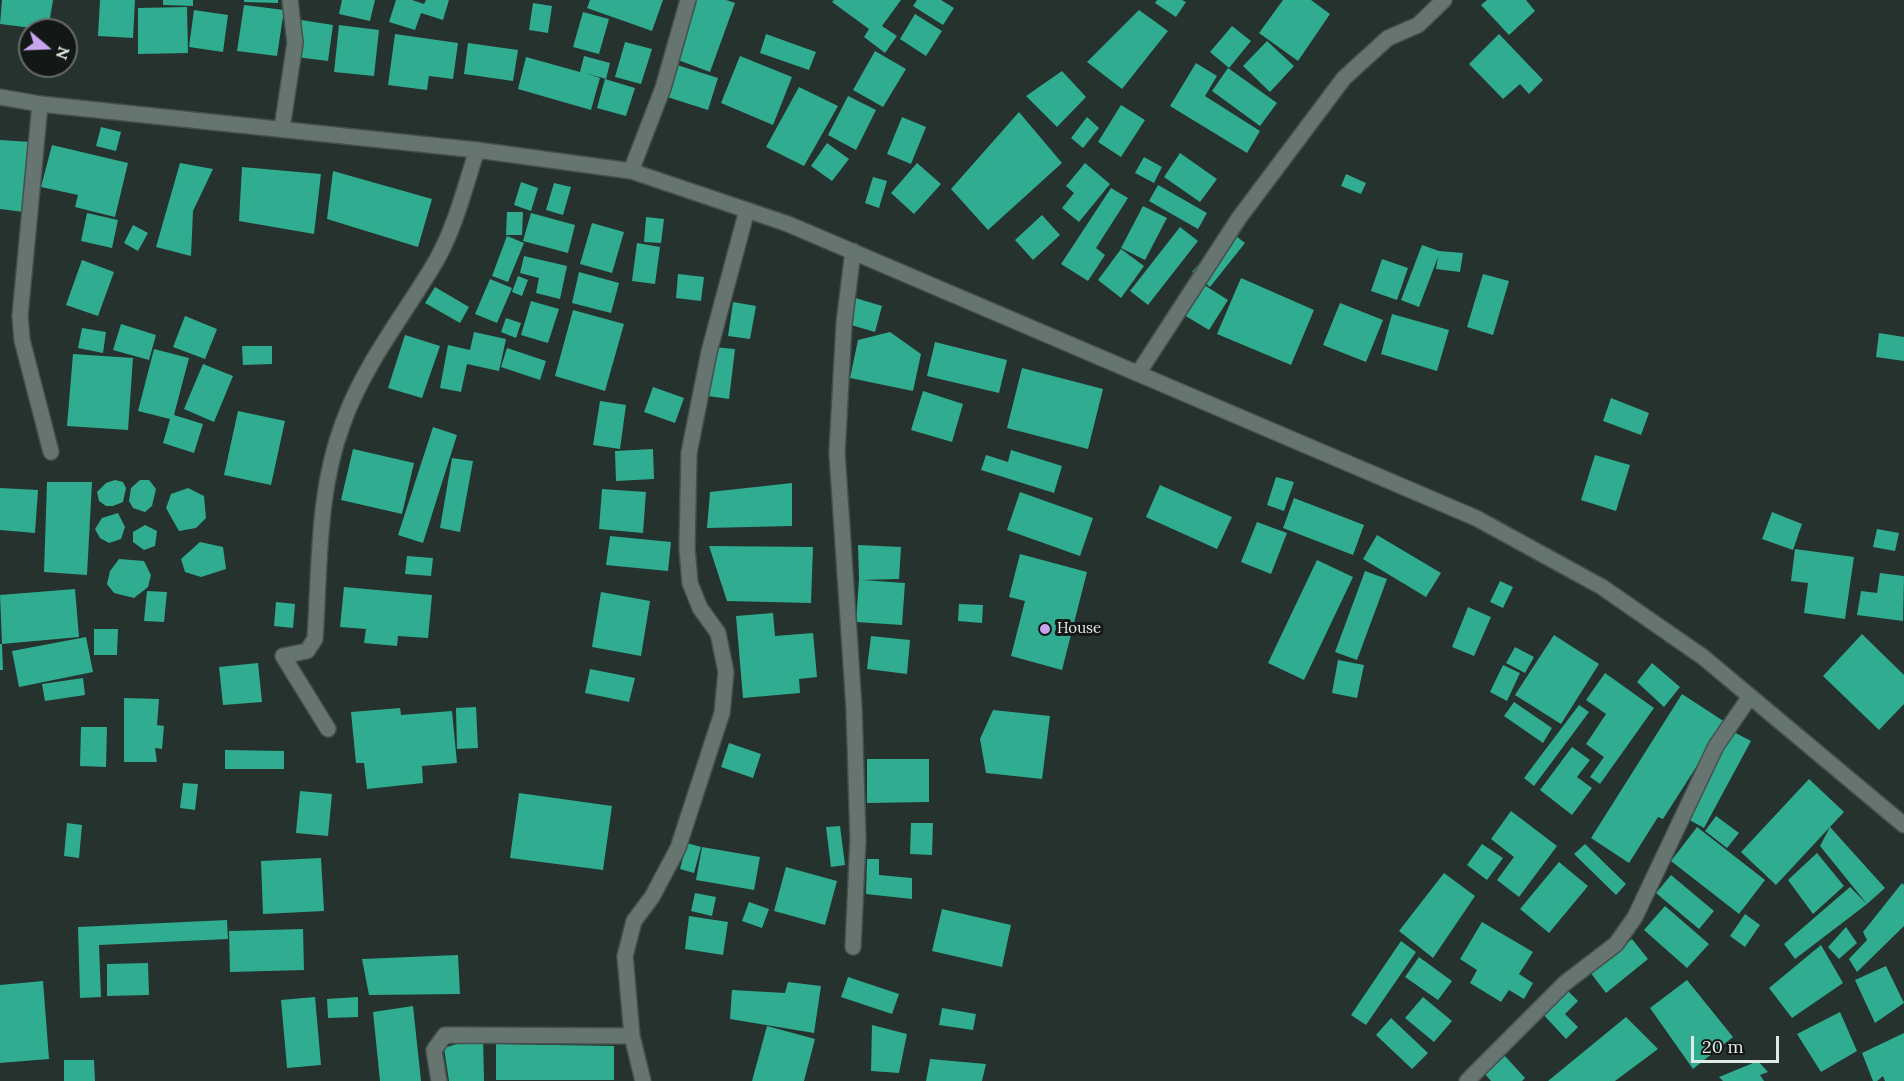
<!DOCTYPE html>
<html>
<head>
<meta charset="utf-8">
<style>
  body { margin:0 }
  #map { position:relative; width:1904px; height:1081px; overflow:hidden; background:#25322e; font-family:Lora,serif }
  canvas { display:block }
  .north { position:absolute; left:18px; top:18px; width:60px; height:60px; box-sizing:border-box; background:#131816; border:2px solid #666c6a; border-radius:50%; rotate:109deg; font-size:16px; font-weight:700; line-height:24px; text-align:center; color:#e2eae7 }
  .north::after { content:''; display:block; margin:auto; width:21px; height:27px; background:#c7a6ef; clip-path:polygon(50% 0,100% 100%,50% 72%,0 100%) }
  .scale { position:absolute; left:1691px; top:1036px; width:88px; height:27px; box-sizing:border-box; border:3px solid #e2eae7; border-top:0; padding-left:8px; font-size:18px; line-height:21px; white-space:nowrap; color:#e2eae7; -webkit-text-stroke:4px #131816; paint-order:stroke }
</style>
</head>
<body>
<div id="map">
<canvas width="1904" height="1081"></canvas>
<div class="north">N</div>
<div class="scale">20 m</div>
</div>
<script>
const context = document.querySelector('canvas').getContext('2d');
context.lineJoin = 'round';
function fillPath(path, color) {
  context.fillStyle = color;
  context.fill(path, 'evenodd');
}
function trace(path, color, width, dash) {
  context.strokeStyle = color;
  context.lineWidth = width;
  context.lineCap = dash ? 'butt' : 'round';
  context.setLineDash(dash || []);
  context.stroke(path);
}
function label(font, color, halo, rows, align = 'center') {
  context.font = font + ' Lora,serif';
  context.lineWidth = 6;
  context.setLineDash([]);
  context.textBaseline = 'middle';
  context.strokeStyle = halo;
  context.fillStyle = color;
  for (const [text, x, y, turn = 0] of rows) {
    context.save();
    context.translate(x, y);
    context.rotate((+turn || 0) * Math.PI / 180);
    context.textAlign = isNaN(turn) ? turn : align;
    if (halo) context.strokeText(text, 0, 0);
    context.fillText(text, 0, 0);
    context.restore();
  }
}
const building = new Path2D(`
  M2 0H53L48 30 0 24Z
  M100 0H135L133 38 98 36Z
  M163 0H193V6L163 5Z
  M244 0H278V3L244 2Z
  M342 0H375L370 21 339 14Z
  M396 0H412L424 4 426 0H449L443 20 421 13 415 30 389 22Z
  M590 0H663L652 31 587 8Z
  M692 0H726L735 3 710 72 670 57Z
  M834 0H901L882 26 897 36 885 53 864 37 869 29 832 2Z
  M917 0H941L954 8 943 25 913 6Z
  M1157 0H1182L1186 2 1176 17 1155 3Z
  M1283 0H1311L1330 14 1298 61 1259 33Z
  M1487 0H1526L1535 11 1509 35 1481 5Z
  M533 3 552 6 548 33 529 30Z
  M244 5 284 10 277 56 237 51Z
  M187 7 188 53 138 54V8Z
  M194 10 228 15 223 52 189 47Z
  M1139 10 1168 31 1122 89 1087 62Z
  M583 12 609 19 599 54 573 47Z
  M915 14 942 31 926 56 900 39Z
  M301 20 333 25 328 61 296 57Z
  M339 25 379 30 374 76 334 72Z
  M1232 26 1251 41 1229 68 1210 52Z
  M395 34 458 43 453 79 429 76 427 90 388 85Z
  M766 34 816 52 809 70 760 53Z
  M1499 34 1543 80 1529 94 1520 84 1503 99 1469 64Z
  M1267 41 1294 66 1270 92 1243 66Z
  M625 42 652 49 641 84 615 77Z
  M468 43 518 50 513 81 464 74Z
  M875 51 906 69 883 107 853 90Z
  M584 56 610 63 606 79 585 73 600 78 591 110 518 89 526 57 580 72Z
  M740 56 792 77 773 125 721 103Z
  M1196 63 1217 76 1205 96 1260 131 1247 153 1170 106Z
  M674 64 718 78 708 110 664 96Z
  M1228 68 1277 103 1260 126 1212 91Z
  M1062 71 1086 97 1057 127 1026 96Z
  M605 79 635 88 626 116 597 108Z
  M799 87 838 106 804 166 766 147Z
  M848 96 876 110 856 150 828 135Z
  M1121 105 1145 120 1121 157 1098 142Z
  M1019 112 1062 163 988 230 951 189Z
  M902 117 926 127 911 164 887 154Z
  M1087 117 1099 128 1083 148 1071 138Z
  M101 127 121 132 116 151 96 146Z
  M0 140 31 142 24 212 0 209Z
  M827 143 849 159 832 181 811 166Z
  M52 145 128 163 115 217 75 207 78 195 41 187Z
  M1180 153 1217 179 1200 202 1164 177Z
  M1144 157 1162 167 1154 183 1135 173Z
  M180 163 213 169 193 211 191 256 156 247Z
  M917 163 941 184 914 214 891 193Z
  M1085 163 1110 184 1079 222 1062 208 1074 193 1066 186Z
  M242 167 321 174 314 234 239 221Z
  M333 171 432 199 418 247 327 219Z
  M1346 174 1366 183 1361 194 1341 186Z
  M873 177 887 181 879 208 865 203Z
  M521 182 538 188 531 211 514 205Z
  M554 183 571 187 563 215 546 210Z
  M1158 185 1207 213 1198 229 1149 201Z
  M1111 188 1128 198 1096 248 1105 255 1088 281 1061 264Z
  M1143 206 1167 218 1145 260 1121 248Z
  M507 212H523L522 235H506Z
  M87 213 118 220 112 248 81 241Z
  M531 213 575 225 568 253 523 241Z
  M1042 215 1060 235 1033 260 1015 240Z
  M646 217 664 219 661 243 644 242Z
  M592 223 624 232 612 273 580 264Z
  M133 225 148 233 138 251 124 243Z
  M1180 227 1198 241 1148 305 1130 291Z
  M1227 229 1245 243 1210 287 1192 272Z
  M507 236 524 243 508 282 492 276Z
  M637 243 660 247 655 284 632 281Z
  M1422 245 1439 251 1463 253 1460 272 1436 269 1438 257 1419 307 1401 300Z
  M1121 249 1144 266 1121 298 1098 280Z
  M524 256 567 266 560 299 536 293 539 278 520 273Z
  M1382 259 1408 268 1397 300 1371 291Z
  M82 260 114 272 98 316 66 305Z
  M579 272 619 283 611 313 572 303Z
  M678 274 704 277 701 301 676 298Z
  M1483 274 1509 281 1493 335 1467 327Z
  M518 276 528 280 522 296 512 292Z
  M1193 278 1228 300 1209 330 1174 309Z
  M1241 278 1314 310 1291 365 1217 334Z
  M490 279 512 288 497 323 475 314Z
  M435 287 469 307 460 323 425 303Z
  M852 297 882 306 875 332 844 323Z
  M531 301 559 309 548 343 521 335Z
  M733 302 756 306 750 339 728 336Z
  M1340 303 1383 320 1366 362 1323 345Z
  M573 310 624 324 605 391 555 376Z
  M1392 314 1449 330 1437 371 1381 354Z
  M185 316 217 329 205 359 173 347Z
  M506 318 521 323 516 338 501 332Z
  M121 324 156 335 149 360 113 350Z
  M82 328 106 332 103 353 78 348Z
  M474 332 506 339 499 371 467 364 461 392 440 388 448 345 470 350Z
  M890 332 921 354 913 391 850 378 858 340Z
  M1879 333 1904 337V361L1876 357Z
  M405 335 440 346 422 398 388 388Z
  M935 342 1007 360 999 393 927 376Z
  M242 346H272V364L243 365Z
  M713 347 735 349 729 399 708 396Z
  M507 348 546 361 540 380 501 367Z
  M154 349 189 358 174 415 203 424 194 453 163 443 170 419 138 411Z
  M73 354 133 358 128 430 67 426Z
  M203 364 233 376 214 422 184 409Z
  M1022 368 1103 389 1088 449 1007 428Z
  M653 387 684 398 675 423 644 412Z
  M923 391 963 404 952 442 911 430Z
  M1611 398 1649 413 1641 435 1603 421Z
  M600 401 626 405 620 449 593 445Z
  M238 411 285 421 271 485 224 475Z
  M433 427 457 435 423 543 398 535Z
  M353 449 414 463 402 514 341 500Z
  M653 449 654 479 616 481 615 451Z
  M1011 450 1062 466 1054 493 981 470 986 455 1008 462Z
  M1595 455 1630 465 1616 511 1581 500Z
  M452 458 473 461 460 532 440 528Z
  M1276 477 1294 482 1284 511 1267 505Z
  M115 480 123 482 126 488 123 502 113 506H106L99 501 97 492 106 483Z
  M140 480H149L156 489 152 506 145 512 133 508 129 501 131 488Z
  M47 482H92L87 575 44 572Z
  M792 483V526L707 528 710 492Z
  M1160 485 1232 517 1217 549 1146 517Z
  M0 488 38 490 35 533 0 530Z
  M188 488 204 496 206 518 196 528 179 531 166 508 171 494Z
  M602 489 646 492 643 533 599 529Z
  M1020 492 1093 518 1080 556 1007 530Z
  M1294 498 1364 525 1353 555 1283 528Z
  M1772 512 1802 524 1793 550 1762 539Z
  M118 513 125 527 121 539 109 543 100 538 95 529 102 518Z
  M1257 522 1287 533 1271 574 1241 562Z
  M145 525 157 531 155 546 144 550 133 542V532Z
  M1877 529 1899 533 1895 551 1873 547Z
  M1377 535 1441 573 1426 597 1363 559Z
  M610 536 671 542 668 571 606 565Z
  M200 542 223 547 226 569 201 577 185 572 181 559Z
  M858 545 901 547 899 579 862 580 905 583 902 625 856 622 859 579Z
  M709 546 813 547 811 603 727 601Z
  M1795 549 1854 557 1845 619 1804 613 1808 583 1791 581Z
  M1020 554 1087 572 1062 670 1011 656 1025 601 1009 597Z
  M407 556 433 558 431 576 405 574Z
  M119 559 144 561 151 575 148 587 134 598 114 593 107 584 110 571Z
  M1317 560 1353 577 1304 680 1268 663Z
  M1365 571 1387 579 1357 660 1335 652Z
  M1880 573 1904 576 1903 621 1857 615 1861 591 1877 593Z
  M1500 581 1513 587 1503 608 1490 602Z
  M344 587 432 595 428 638 398 636 397 646 364 643 366 629 340 627Z
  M75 589 79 637 2 644 3 670H0V644H2L0 595Z
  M147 591 167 592 164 622 144 621Z
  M601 592 650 601 641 656 592 647Z
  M276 602 295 604 293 628 274 626Z
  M959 604 983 605 982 623 958 621Z
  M1468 607 1491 617 1474 656 1452 647Z
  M773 613 775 636 813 633 817 677 799 679 800 693 743 698 736 616Z
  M94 629H118L117 655H94Z
  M1862 634 1904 675V704L1879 730 1823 676Z
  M1554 635 1599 664 1561 724 1515 695Z
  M871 636 910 640 907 674 867 669Z
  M86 637 93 672 19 687 12 651Z
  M1515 647 1534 657 1525 673 1506 663Z
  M1338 660 1364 665 1357 698 1332 693Z
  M258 663 262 702 223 705 219 667Z
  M1652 663 1680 687 1664 707 1637 682Z
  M1503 665 1520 673 1507 701 1490 692Z
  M590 669 635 678 629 702 585 693Z
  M1605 673 1654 708 1600 784 1590 777 1604 757 1586 744 1606 714 1586 700Z
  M83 678 85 695 45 701 42 684Z
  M1682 694 1725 722 1663 819 1658 817 1629 863 1591 838Z
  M124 698 159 699 157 725 164 726 162 749 155 748 157 762H124Z
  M1514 702 1552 728 1543 743 1504 716Z
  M1579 705 1589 712 1534 786 1524 778Z
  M476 707 478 748 457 749 456 708Z
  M400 708 401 715 452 711 457 763 422 766 423 783 367 789 364 763H356L351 712Z
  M993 710 1050 716 1042 779 986 773 980 739Z
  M81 727H107L106 767 80 766Z
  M1730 730 1751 741 1704 828 1684 817Z
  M729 743 761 754 753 778 721 767Z
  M1572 747 1590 760 1577 777 1592 788 1572 815 1540 790Z
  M225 750 284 751V769H225Z
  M867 759H929V802L867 803Z
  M1809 779 1844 812 1830 827 1885 888 1867 904 1820 846 1830 827 1776 885 1741 852Z
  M183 783 198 784 195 810 180 808Z
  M300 791 332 794 328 836 296 833Z
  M519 793 612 806 603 870 510 858Z
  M1511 811 1557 846 1519 897 1497 880 1514 857 1491 839Z
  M1716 816 1739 833 1727 848 1705 831Z
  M67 823 82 825 79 858 64 856Z
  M911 823H933L932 855 910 854Z
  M840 826 845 865 831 867 826 827Z
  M1697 827 1765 880 1739 914 1671 861Z
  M687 843 701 847 694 873 680 869Z
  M1482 844 1503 858 1487 880 1467 865Z
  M1585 844 1626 884 1616 895 1574 854Z
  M702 847 760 857 754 890 696 880Z
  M1817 853 1844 886 1813 914 1788 880Z
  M321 858 324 911 263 914 261 861Z
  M867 859H879V875L912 878V899L866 894Z
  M1559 862 1588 886 1549 933 1520 909Z
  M786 867 837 881 825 925 774 911Z
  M1444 873 1475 896 1433 958 1399 931Z
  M1671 875 1714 911 1699 929 1656 893Z
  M1902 883 1904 885V926L1857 972 1849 959 1867 940 1863 932Z
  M1850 887 1867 904 1795 959 1784 944Z
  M695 893 716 897 712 916 691 911Z
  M749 902 769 909 762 928 742 921Z
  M1665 906 1709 944 1687 968 1644 930Z
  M942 909 1011 925 1002 967 932 951Z
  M1745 914 1760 925 1745 947 1730 936Z
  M689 916 728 922 723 955 685 949Z
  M227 920 228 939 99 945 101 997 80 998 78 927Z
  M1482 922 1533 952 1519 974 1533 983 1524 999 1509 990 1501 1002 1470 983 1477 970 1460 959Z
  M1846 927 1857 943 1839 959 1828 947Z
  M303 929 304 970 230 972 229 931Z
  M1632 939 1648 959 1606 993 1590 972Z
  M1401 941 1416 952 1366 1025 1351 1015Z
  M1821 945 1843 983 1792 1018 1769 988Z
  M458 955 460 994 369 995 362 959Z
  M1419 957 1452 981 1438 1000 1405 977Z
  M148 963 149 995 107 996V964Z
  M1886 966 1904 1003 1875 1023 1855 980Z
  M848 977 899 994 892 1014 841 997Z
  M1687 980 1733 1037 1693 1069 1650 1008Z
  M43 981 49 1059 0 1063V985Z
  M788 982 821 986 814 1033 730 1019 732 990 785 993Z
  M1566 989 1578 1001 1565 1014 1578 1027 1566 1039 1541 1012Z
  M315 997 321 1065 287 1068 281 1000Z
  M358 997V1017L328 1018 327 999Z
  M1423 997 1452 1021 1434 1042 1405 1018Z
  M413 1006 421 1081H380L373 1012Z
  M942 1008 976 1014 973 1030 939 1025Z
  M1840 1012 1857 1051 1821 1072 1797 1034Z
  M1626 1017 1658 1049 1615 1081H1548Z
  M1391 1018 1428 1053 1412 1069 1376 1035Z
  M872 1025 907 1034 899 1073 871 1071Z
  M767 1026 815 1039 804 1081H752Z
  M1904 1033V1081H1885L1883 1076 1877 1081H1873L1862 1053Z
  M483 1036 484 1081H449L444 1048Z
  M496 1044 614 1046V1080H496Z
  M1505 1056 1525 1078 1522 1081H1491L1485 1074Z
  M930 1059 986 1064 982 1081H926Z
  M64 1060H94L95 1081H64Z
  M1758 1061 1768 1072 1760 1075 1764 1081H1723L1719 1077Z`);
const lane = new Path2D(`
  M40 104 20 316 22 340 51 452`);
const street = new Path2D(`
  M0 97 40 104 477 150 631 171 788 224 1476 518 1602 587 1703 657 1904 825
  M282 128 295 43 290 0
  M631 171 663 88 688 0
  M1139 372 1239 218 1344 78 1388 38 1418 25 1444 0
  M328 729 283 656 307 651 315 639C320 566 317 492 343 423 364 364 405 314 436 261 455 228 465 187 477 150
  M853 947 858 839 854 708 837 453 844 324 853 251
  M439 1081 434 1050 445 1035 632 1036
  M643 1081 632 1036 625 956 634 921 652 897 678 848 722 713 726 672 718 633 700 608 690 583 687 548 689 453 709 352 747 210
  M1467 1081 1565 983 1616 944 1635 917 1716 746 1749 698`);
const markers = [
  [1045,629,6,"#c7a6ef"]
];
const poiNames = [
  ["House",1057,629]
];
fillPath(building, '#30ac90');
trace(lane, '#45504c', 18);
trace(street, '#45504c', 18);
trace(lane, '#667570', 15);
trace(street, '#667570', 15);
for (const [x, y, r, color] of markers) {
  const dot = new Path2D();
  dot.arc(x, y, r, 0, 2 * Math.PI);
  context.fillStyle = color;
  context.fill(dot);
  trace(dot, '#131816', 2);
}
label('15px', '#e2eae7', '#131816', poiNames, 'left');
</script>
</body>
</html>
